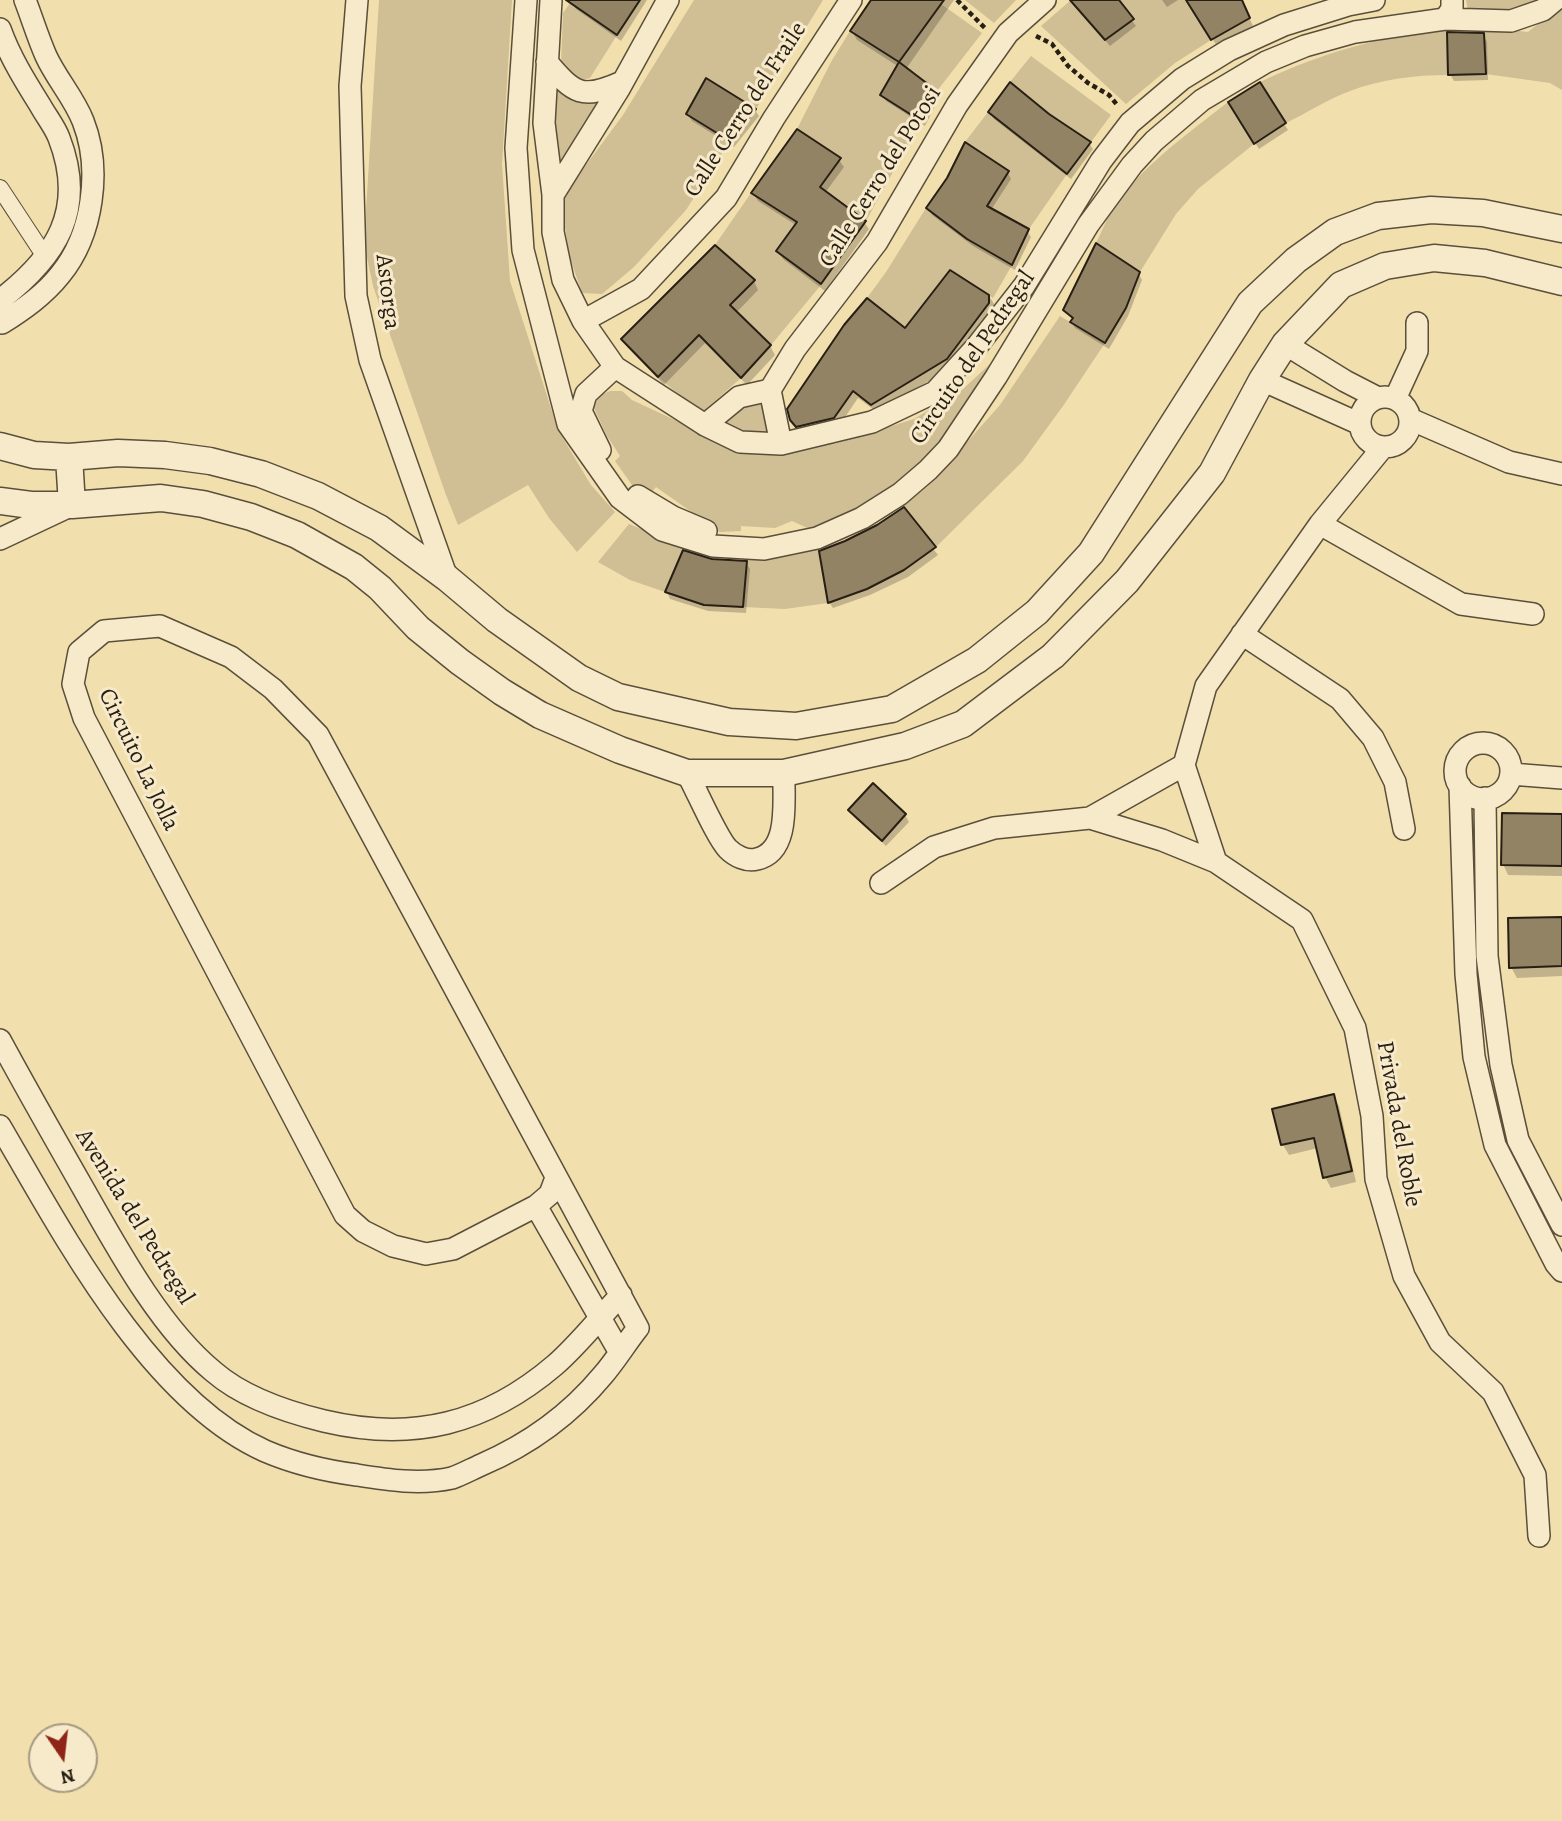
<!DOCTYPE html>
<html>
<head>
<meta charset="utf-8">
<style>
  body { margin:0 }
  #map { position:relative; width:1562px; height:1821px; overflow:hidden; background:#f2dfae; font-family:Alegreya,serif }
  canvas { display:block }
  .north { position:absolute; left:28px; top:1723px; width:70px; height:70px; box-sizing:border-box; background:#f7eaca; border:2px solid #a49981; border-radius:50%; rotate:166deg; font-size:19px; font-weight:700; line-height:28px; text-align:center; color:#281f14 }
  .north::after { content:''; display:block; margin:auto; width:24px; height:32px; background:#8f2418; clip-path:polygon(50% 0,100% 100%,50% 72%,0 100%) }
</style>
</head>
<body>
<div id="map">
<canvas width="1562" height="1821"></canvas>
<div class="north">N</div>
</div>
<script>
const context = document.querySelector('canvas').getContext('2d');
context.lineJoin = 'round';
function fillPath(path, color) {
  context.fillStyle = color;
  context.fill(path, 'evenodd');
}
function trace(path, color, width, dash) {
  context.strokeStyle = color;
  context.lineWidth = width;
  context.lineCap = dash ? 'butt' : 'round';
  context.setLineDash(dash || []);
  context.stroke(path);
}
function label(font, color, halo, rows, align = 'center') {
  context.font = font + ' Alegreya,serif';
  context.lineWidth = 6;
  context.setLineDash([]);
  context.textBaseline = 'middle';
  context.strokeStyle = halo;
  context.fillStyle = color;
  for (const [text, x, y, turn = 0] of rows) {
    context.save();
    context.translate(x, y);
    context.rotate((+turn || 0) * Math.PI / 180);
    context.textAlign = isNaN(turn) ? turn : align;
    if (halo) context.strokeText(text, 0, 0);
    context.fillText(text, 0, 0);
    context.restore();
  }
}
const green = new Path2D(`
  M379 0H512L502 164 510 281 558 430 591 485 615 512 577 552 549 518 528 485 458 525 446 495 373 286 364 243Z
  M566 0 617 35 590 78 578 81 561 64 563 13 570 3Z
  M694 0H823L756 109 706 79 686 114 730 141 686 210 634 267 602 294 582 293 569 255 561 199 623 115Z
  M965 0H1016L994 23Z
  M1071 0 1106 40 1133 19 1119 0H1186L1211 40 1175 63 1126 104 1041 26Z
  M1466 0H1545L1533 11 1468 10Z
  M1562 1V90L1550 83 1486 74 1484 27 1528 32 1552 13Z
  M941 4 982 33 937 91 900 63 921 121 866 221 820 187 840 158 797 129 831 62 850 31 899 62Z
  M1447 26 1448 75C1415 75 1382 79 1350 91 1328 99 1307 113 1286 123L1260 82C1325 51 1377 39 1447 26Z
  M1031 56 1111 115 1091 142 1049 114 1010 82Z
  M549 68 563 87 610 88 553 194Z
  M1228 102 1254 144 1198 189 1176 214 1140 272 1096 243C1102 232 1106 219 1113 209 1141 166 1189 133 1228 102Z
  M988 112 1067 174 1029 229 987 206 1009 171 965 142Z
  M751 193 797 222 776 251 821 285 771 345 731 306 755 280 715 245Z
  M926 208 968 240 1012 265 993 298 950 270 924 303 966 334 946 360 867 298 886 272Z
  M1060 316 1105 343 1063 406 1023 461 936 547 903 506 927 487 1000 405Z
  M699 336 741 378 701 413 658 377Z
  M1005 350 955 430 913 474 860 511 814 531 792 521 775 528 741 526V531L721 532 698 527 700 518 656 487 648 497 632 485 615 461 620 456 607 436 594 408 599 396 610 391H622L632 400 707 435 801 448 837 443 914 419 962 390Z
  M770 390 778 444 706 426Z
  M629 524 684 547 665 592 630 580 598 562Z
  M818 549 828 603 785 609 743 607 747 557 782 555Z`);
const shadow = new Path2D(`
  M574 0H647L621 41 576 9 572 3Z
  M873 0H954L906 69 935 92 939 98 925 126 886 101 882 95 899 67 857 40 852 31Z
  M1074 0H1116L1136 26 1110 46 1076 7Z
  M1162 0H1178L1167 7Z
  M1187 0H1241L1253 26 1217 46Z
  M1483 35 1487 42 1488 80 1454 81 1450 74Z
  M1259 85 1288 130 1259 149 1231 103Z
  M755 110 759 116 734 147 692 121 688 114Z
  M990 112 1048 115 1089 143 1093 149 1071 179 994 119Z
  M839 160 844 167 825 193 864 222 869 229 825 291 783 259 778 251 796 225 758 201 753 193Z
  M1008 173 1011 179 991 210 1027 231 1031 237 1015 270 973 246 932 215 928 208Z
  M951 272 991 299 996 307 952 367 877 412 858 398 839 426 802 434 791 420 905 331Z
  M1138 273 1142 280 1128 316 1109 349 1075 328 1072 322 1073 320 1065 310Z
  M754 281 758 290 736 313 770 346 775 355 747 385 705 343 664 385 628 348 623 340Z
  M903 510 938 555 908 577 870 595 833 608 829 602 878 527Z
  M712 561 746 563 750 569 746 613 708 611 670 599 667 592Z
  M873 785 905 815 909 822 886 846 854 817 850 810Z
  M1562 816V876L1508 875 1503 864Z
  M1562 919V976L1517 978 1511 967Z
  M1333 1096 1339 1106 1356 1182 1331 1188 1325 1177 1318 1148 1289 1155 1283 1145 1275 1110Z`);
const building = new Path2D(`
  M566 0H640L617 35Z
  M871 0H944L899 62 850 31Z
  M1070 0H1119L1134 19 1105 40Z
  M1186 0H1242L1250 18 1211 40Z
  M1447 32 1484 33 1486 74 1448 75Z
  M899 62 937 91 921 121 880 95Z
  M706 78 756 109 730 141 686 114Z
  M1010 82 1049 114 1091 142 1067 174 988 112Z
  M1260 82 1286 123 1254 144 1228 102Z
  M797 129 841 158 820 187 866 221 821 284 776 251 797 222 751 193Z
  M965 142 1009 171 987 206 1029 229 1012 265 967 239 926 208 947 178Z
  M1096 243 1140 272 1126 308 1105 343 1070 322 1073 318 1063 310Z
  M715 245 755 280 730 305 771 345 741 378 699 335 658 377 621 339Z
  M950 270 989 295V303L947 359 871 405 853 391 834 418 796 427 790 420 787 409 844 325 867 298 905 328Z
  M904 507 936 547 904 570 867 589 828 603 819 551 845 541 877 525Z
  M683 550 712 559 747 561 743 607 704 605 665 592Z
  M873 783 906 814 882 841 848 810Z
  M1502 813 1562 814V866L1501 865Z
  M1562 917V966L1509 968 1508 918Z
  M1334 1094 1352 1171 1323 1178 1314 1138 1281 1145 1272 1109Z`);
const path = new Path2D(`
  M957 0 986 29
  M1036 36 1052 44 1068 66 1088 83 1109 95 1118 106`);
const pedestrian = new Path2D(`
  M0 188 46 258`);
const minor = new Path2D(`
  M357 0 350 86 356 296 370 360 447 578
  M526 0 516 148 523 250 568 424 620 498 662 530 713 546 764 549 817 538 862 518 900 494 928 470 948 449 996 377 1088 225 1132 165 1154 141 1202 100 1266 62 1305 46 1355 32 1445 19 1511 21 1543 10 1555 0
  M551 0 544 123 553 195V232L563 280 583 321 615 367 705 425 740 442 781 444 872 422 935 392 977 346 1024 286 1101 161 1130 123 1182 79 1229 50 1284 25 1348 5 1374 0
  M1445 19 1452 9V0
  M0 29C10 57 25 81 40 105 46 116 55 127 59 138 87 210 56 257 0 300
  M547 62C574 94 582 100 622 82
  M553 195 619 89 668 0
  M0 320 2 323C24 309 44 295 60 275 93 235 102 169 83 121 74 98 56 78 46 56 38 38 32 18 25 0
  M583 321 641 289 726 198 774 118 851 0
  M1285 344 1345 381 1378 398
  M1262 380 1360 424
  M1360 422a25 25 0 1 1 50 0a25 25 0 1 1-50 0Z
  M1395 399 1417 351V323
  M1410 419 1509 462 1562 474
  M705 425 739 397 770 390
  M781 444 770 390 795 349 877 242 957 105 1008 33 1045 0
  M600 450 581 411 586 394 615 367
  M638 496 673 517 706 531
  M1320 524 1461 604 1533 614
  M0 539 68 507
  M1242 634 1340 699 1373 738 1395 782 1404 829
  M1455 771a28 28 0 1 1 56 0a28 28 0 1 1-56 0Z
  M687 773C696 789 717 838 728 849 735 856 747 862 757 859 791 851 783 799 784 773
  M1511 774 1562 778
  M1460 786 1466 974 1474 1057 1495 1145 1556 1264 1562 1271
  M1485 798 1487 956 1501 1065 1518 1140 1562 1225
  M1090 818 1184 765
  M1216 862 1184 765 1206 686 1320 524 1383 447
  M881 883 934 847 994 828 1090 818 1162 840 1216 862 1302 920 1355 1028 1372 1116 1376 1179 1404 1276 1440 1342 1493 1392 1535 1475 1539 1536
  M0 1040C27 1090 55 1139 83 1188 117 1248 160 1328 214 1372 244 1398 287 1412 324 1421 413 1442 486 1424 555 1365 579 1344 599 1318 621 1295
  M0 1126C62 1232 149 1399 265 1451 293 1463 326 1471 357 1475 388 1480 420 1485 452 1478 461 1475 472 1469 481 1465 530 1444 569 1416 603 1375 616 1360 626 1343 638 1328L318 735 273 689 231 657 160 626 104 631 79 652 73 684 84 718 345 1215 363 1231 393 1246 426 1254 453 1249 536 1206 550 1194 556 1178
  M536 1206 619 1351`);
const tertiary = new Path2D(`
  M0 446 34 455 69 457 118 453 165 455 210 461 261 474 318 496 379 528 447 578 497 620 579 678 618 697 729 722 796 726 892 709 977 660 1037 612 1091 553 1250 303 1296 260 1335 232 1378 216 1431 210 1483 213 1562 229
  M69 457 72 505
  M0 501 31 505H72L161 498 203 504 251 517 297 535 354 567 380 588 418 628 460 662 502 692 540 715 620 750 687 773H784L905 746 963 724 1053 656 1127 581 1212 473 1262 380 1285 344 1341 285 1385 266 1434 258 1485 263 1562 282`);
const streetNames = [
  ["Calle Cerro del Fraile",746,110,-57],
  ["Calle Cerro del Potosi",881,177,-58],
  ["Astorga",387,292,83],
  ["Circuito del Pedregal",973,358,-56],
  ["Circuito La Jolla",138,760,64],
  ["Privada del Roble",1398,1124,80],
  ["Avenida del Pedregal",134,1217,58]
];
fillPath(green, '#d0be94');
fillPath(shadow, '#0003');
fillPath(building, '#918364');
trace(building, '#281f14', 2);
trace(pedestrian, '#5a4f3a', 18);
trace(minor, '#5a4f3a', 24);
trace(tertiary, '#5a4f3a', 29);
trace(path, '#281f14', 4.5, [5, 3.5]);
trace(pedestrian, '#f7eaca', 16);
trace(minor, '#f7eaca', 21);
trace(tertiary, '#f7eaca', 26);
label('24px', '#281f14', '#f7eaca', streetNames);
</script>
</body>
</html>
